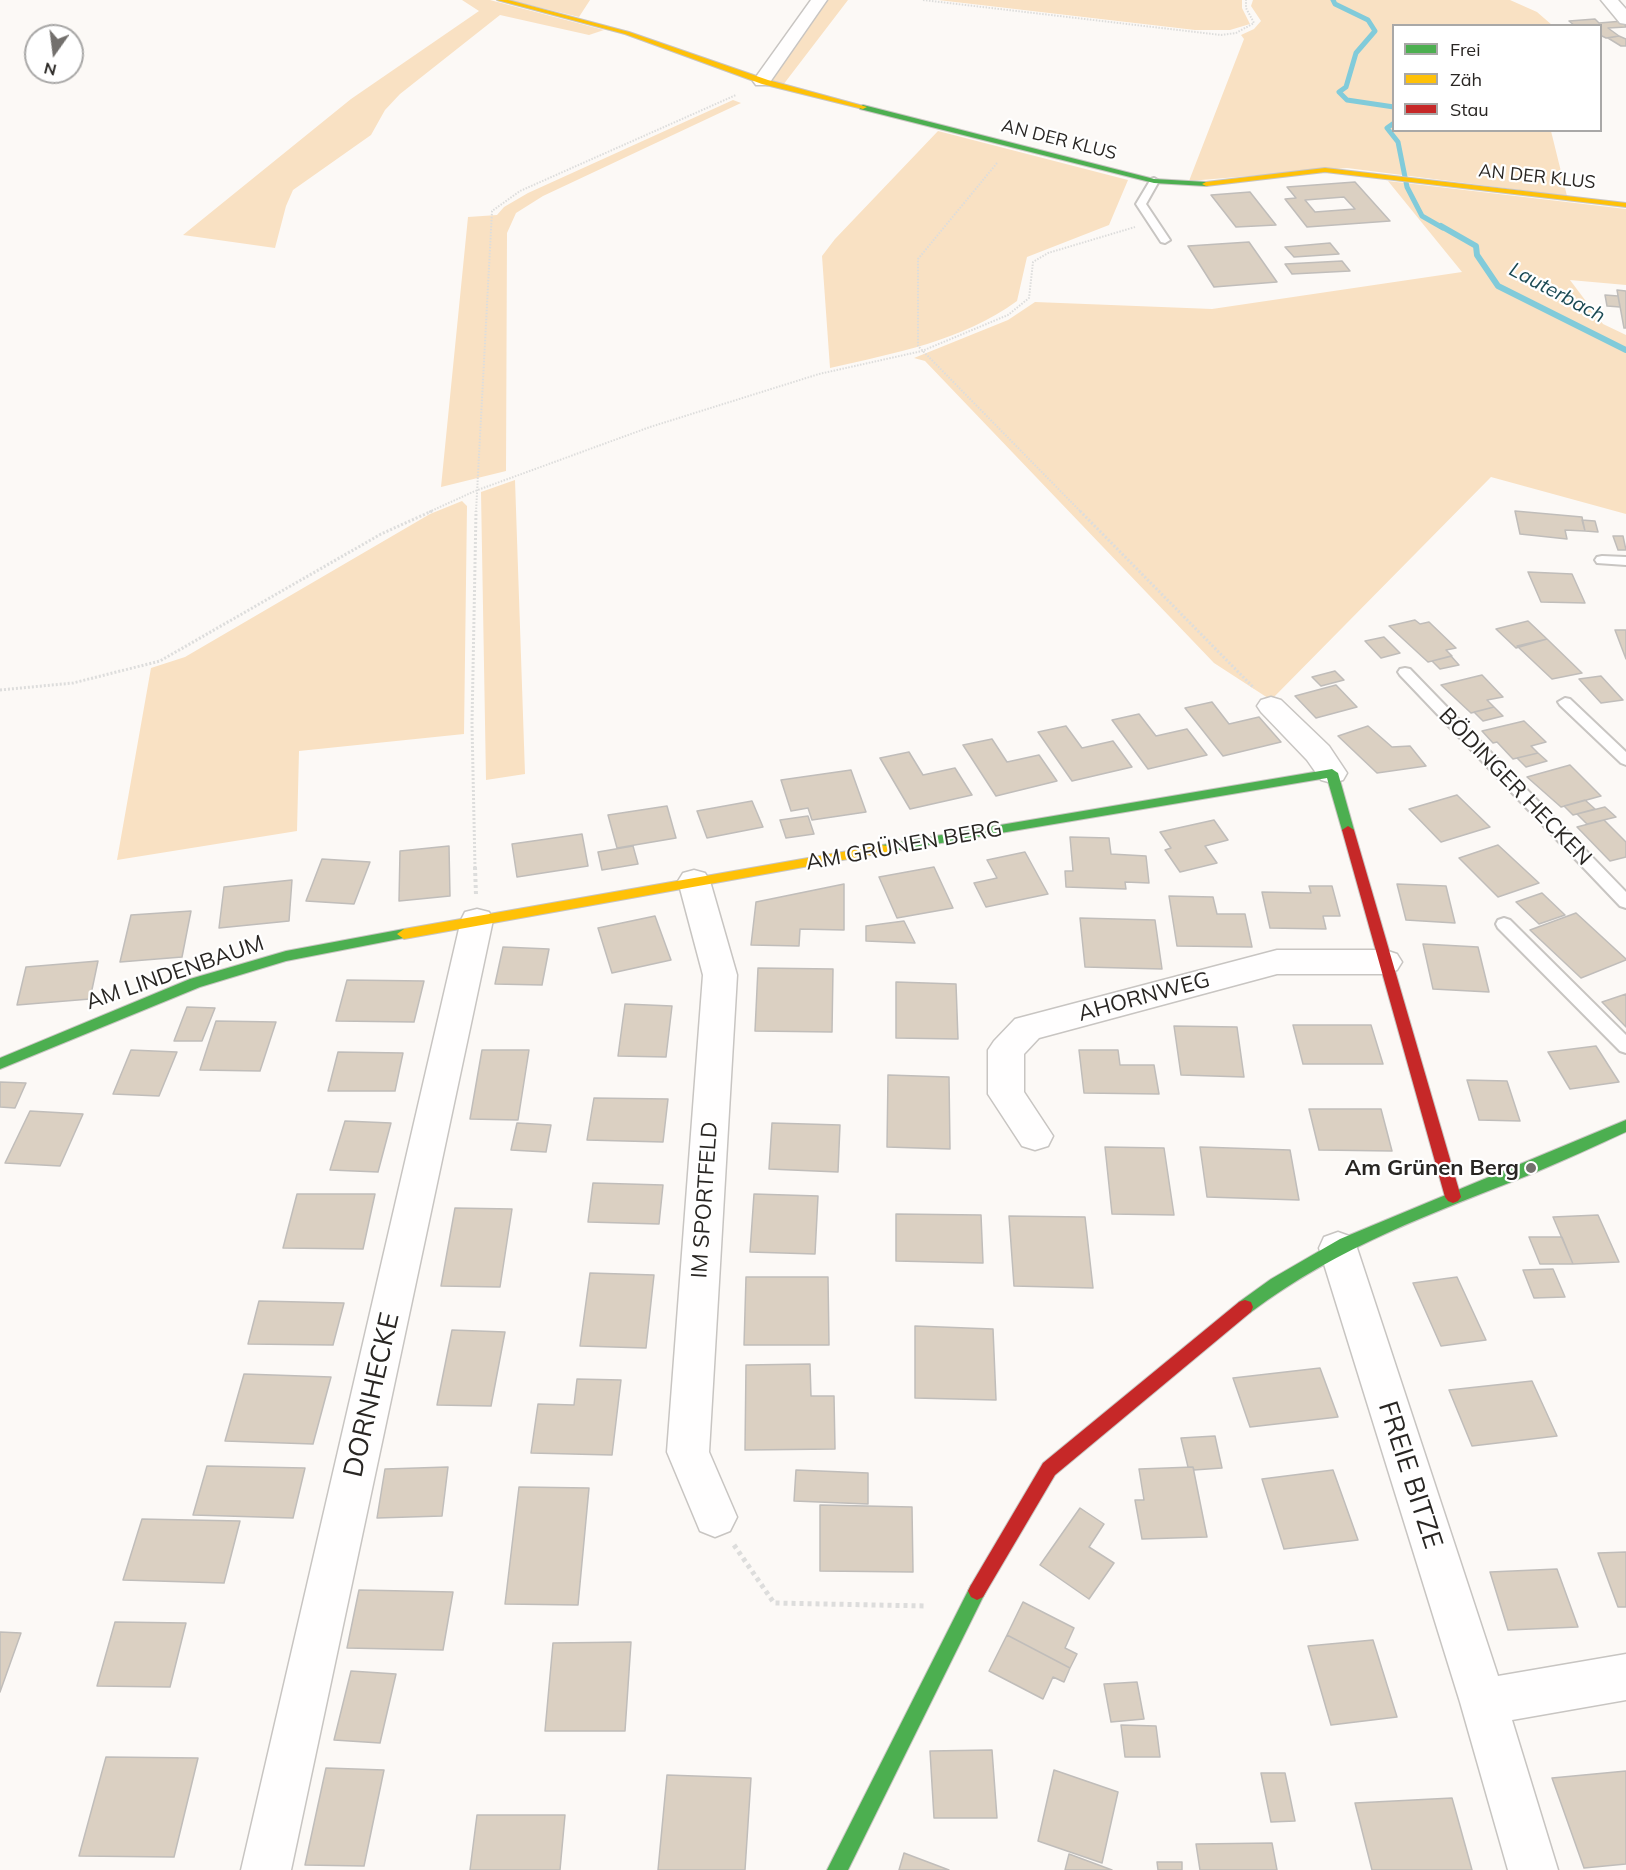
<!DOCTYPE html>
<html>
<head>
<meta charset="utf-8">
<style>
  body { margin:0 }
  #map { position:relative; width:1626px; height:1870px; overflow:hidden; background:#fcf9f6; font-family:Mulish,sans-serif }
  canvas { display:block }
  .legend { position:absolute; left:1392px; top:24px; width:210px; height:108px; box-sizing:border-box; background:#fff; border:2px solid #a9a8a7; margin:0; padding:8px 10px; list-style:none; font-size:18px; color:#292623 }
  .legend li { display:flex; align-items:center; gap:12px; height:30px }
  .legend b { width:30px; border:2px solid #a9a8a7 }
  .north { position:absolute; left:24px; top:24px; width:60px; height:60px; box-sizing:border-box; background:#fff; border:2px solid #a9a8a7; border-radius:50%; rotate:194deg; font-size:16px; font-weight:700; line-height:24px; text-align:center; color:#292623 }
  .north::after { content:''; display:block; margin:auto; width:21px; height:27px; background:#73706d; clip-path:polygon(50% 0,100% 100%,50% 72%,0 100%) }
</style>
</head>
<body>
<div id="map">
<canvas width="1626" height="1870"></canvas>
<ul class="legend">
<li><b style="height:8px;background:#4caf50"></b>Frei</li>
<li><b style="height:8px;background:#ffc107"></b>Zäh</li>
<li><b style="height:8px;background:#c62828"></b>Stau</li>
</ul>
<div class="north">N</div>
</div>
<script>
const context = document.querySelector('canvas').getContext('2d');
context.lineJoin = 'round';
function fillPath(path, color) {
  context.fillStyle = color;
  context.fill(path, 'evenodd');
}
function trace(path, color, width, dash) {
  context.strokeStyle = color;
  context.lineWidth = width;
  context.lineCap = dash ? 'butt' : 'round';
  context.setLineDash(dash || []);
  context.stroke(path);
}
function label(font, color, halo, rows, align = 'center') {
  context.font = font + ' Mulish,sans-serif';
  context.lineWidth = 4.5;
  context.setLineDash([]);
  context.textBaseline = 'middle';
  context.strokeStyle = halo;
  context.fillStyle = color;
  for (const [text, x, y, turn = 0] of rows) {
    context.save();
    context.translate(x, y);
    context.rotate((+turn || 0) * Math.PI / 180);
    context.textAlign = isNaN(turn) ? turn : align;
    if (halo) context.strokeText(text, 0, 0);
    context.fillText(text, 0, 0);
    context.restore();
  }
}
const green = new Path2D(`
  M462 0H490L604 30 589 35 500 15 400 94 385 110 371 135 293 190 286 206 275 248 183 235 351 99 479 11Z
  M509 0H590L579 17Z
  M825 0H848L783 85 772 80V74Z
  M938 0H1242V8L1250 24 1230 30H1195Z
  M1253 0H1510L1537 12 1552 25 1394 26V130L1551 131 1567 196 1347 168 1189 181 1244 39 1241 35 1254 29 1261 21 1251 6Z
  M733 100 741 103 543 196 516 213 507 233 506 471 441 487 468 217 497 215 504 207 528 193Z
  M938 131 1128 180 1109 225 1027 257 1017 301C962 341 895 353 830 368L822 256 835 239Z
  M1388 181 1626 209V285L1570 280 1603 324 1626 335V514L1491 477 1271 700 1214 663 925 361 914 358 1008 320 1035 302 1212 309 1462 272Z
  M515 480 525 774 486 780 481 492Z
  M462 501 467 506 464 734 299 751 297 831 117 860 151 668 185 657 430 514Z`);
const streamFar1 = new Path2D(`
  M1333 0 1335 4 1368 20 1375 31 1356 53 1346 87 1339 92 1347 100 1394 107
  M1394 123 1387 128 1398 142 1407 187 1422 216 1443 228`);
const stream = new Path2D(`
  M1441 226 1476 246 1477 255 1498 286 1626 350`);
const building = new Path2D(`
  M1595 19 1599 23 1623 21 1626 27 1608 28 1619 36 1606 38 1600 35V26H1575L1569 21Z
  M1619 36 1626 39V46H1621L1608 38Z
  M1355 182 1390 221 1307 227 1285 199 1296 198 1287 187ZM1344 197 1355 209 1315 212 1305 200Z
  M1250 192 1276 225 1236 227 1211 195Z
  M1249 242 1277 282 1214 287 1188 246Z
  M1330 243 1339 254 1294 257 1285 247Z
  M1342 261 1350 271 1292 274 1285 264Z
  M1617 290 1626 291V328H1624Z
  M1605 295 1618 296 1620 307 1607 306Z
  M1515 511 1582 517 1585 531 1565 530 1567 539 1520 534Z
  M1582 520 1595 521 1598 532 1585 531Z
  M1613 536H1623L1626 550H1618Z
  M1528 572 1572 574 1585 603 1541 602Z
  M1415 620 1420 624 1429 622 1456 648 1446 650 1452 656 1428 662 1389 626Z
  M1528 621 1547 639 1516 648 1496 629Z
  M1615 630H1626V659Z
  M1384 637 1400 653 1381 658 1365 641Z
  M1547 639 1582 673 1552 679 1517 646Z
  M1451 656 1459 665 1440 669 1432 661Z
  M1335 671 1344 680 1321 686 1312 677Z
  M1482 675 1503 697 1487 700 1494 707 1471 713 1441 685Z
  M1601 676 1623 700 1601 703 1579 679Z
  M1336 685 1357 707 1316 718 1295 696Z
  M1212 702 1229 724 1259 717 1281 742 1223 756 1185 708Z
  M1494 707 1503 716 1483 721 1474 712Z
  M1139 714 1156 736 1187 729 1207 755 1148 769 1112 720Z
  M1524 721 1546 742 1531 746 1538 753 1513 759 1497 742 1493 743 1482 731Z
  M1066 726 1082 748 1113 741 1132 767 1072 781 1038 732Z
  M1368 726 1392 747 1410 746 1426 766 1377 773 1338 736Z
  M992 739 1007 762 1039 755 1057 781 996 796 963 745Z
  M909 752 923 775 955 768 972 795 910 809 880 758Z
  M1538 753 1547 761 1526 767 1517 758Z
  M1570 765 1601 796 1561 807 1527 777Z
  M851 770 866 812 812 820 808 808 791 811 781 780Z
  M1457 795 1490 827 1441 842 1409 809Z
  M1585 800 1595 809 1573 815 1564 806Z
  M752 801 763 827 707 838 697 811Z
  M667 806 676 838 617 848 608 815Z
  M1605 807 1616 817 1587 824 1577 814Z
  M808 816 814 834 786 838 780 820Z
  M1214 820 1228 840 1205 846 1217 863 1180 872 1165 850 1171 848 1160 832Z
  M1604 820 1626 842V857L1610 861 1577 827Z
  M582 834 588 866 517 877 512 844Z
  M1070 837 1109 838 1111 854 1146 856 1149 883 1125 882 1126 889 1066 887 1065 871H1073Z
  M1498 845 1539 883 1498 897 1459 858Z
  M449 846 450 896 399 901 400 851Z
  M633 846 638 864 602 870 598 852Z
  M1025 852 1048 894 986 907 974 883 997 878 987 860Z
  M322 859 370 862 354 904 306 901Z
  M934 867 953 908 897 918 879 877Z
  M292 880 289 921 219 928 224 887Z
  M844 884V930L800 929 799 946 751 945 756 902Z
  M1397 884 1446 886 1455 923 1406 920Z
  M1309 886H1332L1340 916H1323L1326 929 1270 928 1262 892 1311 893Z
  M1542 893 1565 915 1539 924 1516 902Z
  M1169 896 1213 897 1217 914H1245L1252 947 1177 946Z
  M191 911 182 957 120 962 131 915Z
  M1576 913 1626 959V960L1581 978 1530 930Z
  M655 916 671 960 612 973 598 928Z
  M1080 918 1155 920 1162 969 1085 967Z
  M904 921 915 943 866 941V926Z
  M1423 944 1478 947 1489 992 1433 989Z
  M503 947 549 949 542 985 495 984Z
  M98 961 90 999 17 1005 26 967Z
  M758 968 833 969 832 1032 755 1031Z
  M347 980 424 981 414 1022 336 1021Z
  M896 982 956 984 958 1039 896 1038Z
  M1626 994V1027L1602 1002Z
  M625 1004 672 1006 666 1057 618 1056Z
  M187 1007 215 1008 202 1041H174Z
  M216 1021 276 1022 260 1071 200 1070Z
  M1293 1025H1371L1383 1064H1303Z
  M1174 1026 1237 1027 1244 1077 1181 1075Z
  M1596 1046 1619 1082 1570 1089 1548 1052Z
  M131 1050 177 1052 159 1096 113 1094Z
  M482 1050H529L518 1120 470 1119Z
  M1079 1050H1118L1120 1065H1154L1159 1094 1084 1093Z
  M338 1052 403 1053 395 1091H328Z
  M888 1075 949 1077 950 1149 887 1147Z
  M1467 1080 1507 1081 1520 1121 1479 1120Z
  M0 1082 26 1083 15 1108 0 1107Z
  M594 1098 668 1099 663 1142 587 1140Z
  M1309 1109H1381L1392 1151 1319 1150Z
  M30 1111 83 1114 60 1166 5 1163Z
  M345 1121 391 1123 378 1172 330 1170Z
  M517 1123 551 1125 546 1152 511 1150Z
  M772 1123 840 1125 838 1172 769 1169Z
  M1105 1147 1164 1148 1174 1215 1112 1214Z
  M1200 1147 1290 1150 1299 1200 1207 1197Z
  M593 1183 663 1185 659 1224 588 1222Z
  M297 1194H375L363 1249 283 1248Z
  M754 1194 818 1196 815 1254 750 1252Z
  M455 1208 512 1209 500 1287 441 1286Z
  M896 1214 981 1215 983 1263 896 1261Z
  M1598 1215 1619 1262 1573 1264 1553 1217Z
  M1009 1216 1085 1217 1093 1288 1014 1286Z
  M1529 1237H1562L1573 1264H1540Z
  M1553 1269 1565 1297 1534 1298 1523 1270Z
  M590 1273 654 1275 646 1348 580 1346Z
  M746 1277H828L829 1345H744Z
  M1457 1277 1486 1340 1441 1346 1413 1283Z
  M259 1301 344 1303 333 1345 248 1344Z
  M915 1326 993 1329 996 1400 915 1398Z
  M452 1330 505 1332 491 1406 437 1405Z
  M810 1364 811 1396H834L835 1449 745 1450 746 1365Z
  M1320 1368 1338 1417 1250 1427 1233 1378Z
  M244 1374 331 1377 313 1444 225 1441Z
  M577 1379 621 1380 612 1455 531 1453 538 1404 574 1405Z
  M1532 1381 1557 1436 1472 1446 1449 1390Z
  M1215 1436 1222 1468 1194 1470 1193 1467H1188L1181 1438Z
  M207 1466 305 1468 293 1518 193 1515Z
  M448 1467 442 1516 377 1518 385 1469Z
  M1193 1467 1207 1537 1142 1539 1135 1500H1144L1139 1469Z
  M796 1470 868 1473V1504L794 1501Z
  M1333 1470 1358 1540 1284 1549 1262 1479Z
  M519 1487 589 1488 578 1605 505 1604Z
  M820 1505 912 1507 913 1572 820 1571Z
  M1080 1508 1104 1524 1089 1547 1114 1563 1089 1599 1040 1565Z
  M142 1519 240 1521 224 1583 123 1580Z
  M1626 1552V1607H1618L1598 1553Z
  M1557 1569 1578 1627 1508 1630 1490 1572Z
  M359 1590 453 1592 443 1650 347 1648Z
  M1023 1602 1074 1628 1065 1648 1077 1654 1070 1668 1007 1635Z
  M115 1622 186 1623 170 1687 97 1686Z
  M0 1632 21 1633 0 1692Z
  M1007 1635 1070 1668 1064 1682 1053 1677 1043 1699 989 1671Z
  M1373 1640 1397 1717 1331 1725 1308 1646Z
  M631 1642 625 1731H545L553 1643Z
  M351 1671 396 1674 380 1743 334 1740Z
  M1137 1682 1144 1719 1111 1722 1104 1684Z
  M1121 1725 1156 1726 1160 1757H1125Z
  M992 1750 997 1818H934L930 1751Z
  M106 1757 198 1758 174 1857 79 1856Z
  M326 1768 384 1770 364 1866 305 1865Z
  M1054 1770 1118 1792 1102 1863 1038 1841Z
  M1626 1771V1864L1584 1868 1552 1778Z
  M1261 1773H1285L1295 1821 1271 1822Z
  M667 1775 751 1778 745 1870H658Z
  M1452 1798 1472 1870H1372L1355 1803Z
  M477 1815H565L560 1870H470Z
  M1272 1843 1277 1870H1200L1196 1844Z
  M904 1853 949 1870H899Z
  M1069 1854 1112 1870H1065Z
  M1157 1862H1182V1870H1158Z`);
const pathFar3 = new Path2D(`
  M923 0 1221 35 1236 33 1254 23 1246 8V0
  M997 163 918 259V346L1081 512
  M429 512 475 491 650 427 819 374 922 351 1008 315 1029 298 1033 262 1048 253 1135 227
  M476 512 492 211 520 191 736 95`);
const pathFar2 = new Path2D(`
  M1080 511 1254 688
  M0 690 73 683 160 661 381 534 432 511
  M475 868 472 724 476 511`);
const pathFar1 = new Path2D(`
  M475 867 476 895`);
const path = new Path2D(`
  M734 1545 774 1603 927 1606`);
const lane = new Path2D(`
  M1154 178 1159 181 1146 204 1170 240 1165 243 1161 242 1136 204 1151 179Z
  M1602 556 1626 557V565L1597 563 1595 560 1597 557Z
  M1405 668 1410 669 1626 892V908L1620 906 1400 675 1398 672 1400 669Z
  M1565 698 1570 699 1626 752V765L1621 763 1560 705 1558 702Z
  M1504 918 1510 920 1626 1035V1053L1620 1051 1498 928 1496 924 1498 920Z`);
const street = new Path2D(`
  M811 0H827L768 85H756L753 81Z
  M1601 0H1618L1626 9V24L1620 23Z
  M1271 697 1281 700 1329 746 1347 773 1343 780 1332 783 1321 780 1307 760 1261 712 1257 706 1261 700Z
  M694 870 705 873 710 881 737 975 709 1452 737 1517 730 1531 715 1537 700 1531 667 1452 703 975 678 881 683 873Z
  M477 909 489 912 493 920 291 1870H241L461 920 465 912Z
  M1277 950H1385L1397 954 1402 962 1397 970 1385 974H1277L1039 1038 1024 1054V1092L1053 1136 1048 1146 1035 1150 1022 1146 988 1094V1050L994 1041 1015 1019Z
  M1338 1232 1352 1237 1357 1248 1498 1676 1626 1654V1700L1512 1720 1558 1870H1508L1460 1702 1319 1248 1324 1237Z`);
const fast = new Path2D(`
  M863 105 1154 179 1206 182 1210 184 1206 186 1154 183 860 109 859 107Z
  M1332 769 1338 773 1354 830 1353 833 1348 834 1342 830 1327 778 882 853 876 849 882 845Z
  M404 929 409 931 411 934 409 937 286 961 200 987 0 1069V1058L190 979 286 951Z
  M1626 1120V1132C1595 1146 1565 1160 1534 1173 1433 1213 1339 1246 1251 1312L1245 1314 1239 1312 1237 1307 1239 1302 1271 1279 1340 1239Z
  M977 1582 983 1585 986 1591 983 1597 848 1870H827L971 1585Z`);
const slow = new Path2D(`
  M497 0H508L629 32 768 80 867 107 863 109 762 84 625 34Z
  M1325 168 1626 203V207L1325 172 1206 186 1202 184 1206 182Z
  M882 845 887 846 888 849 887 852 404 939 397 934 404 929Z`);
const jam = new Path2D(`
  M1348 826 1354 830 1461 1197 1458 1201 1453 1203 1448 1201 1445 1197 1342 830Z
  M1245 1300 1251 1302 1253 1307 1251 1312 1055 1475 983 1597 977 1600 971 1597 968 1591 971 1585 1043 1463 1239 1302Z`);
const markers = [
  [1531,1168,6,"#73706d"]
];
const farStreetnames = [
  ["AN DER KLUS",1059,140,14],
  ["AN DER KLUS",1537,177,6]
];
const farWaternames = [
  ["Lauterbach",1557,293,28]
];
const streetNames = [
  ["BÖDINGER HECKEN",1515,787,46],
  ["AM GRÜNEN BERG",904,846,-10],
  ["AM LINDENBAUM",175,973,-19],
  ["AHORNWEG",1144,997,-15],
  ["IM SPORTFELD",705,1200,-86]
];
const poiNames = [
  ["Am Grünen Berg",1519,1168]
];
const nearStreetnames = [
  ["DORNHECKE",372,1395,-77],
  ["FREIE BITZE",1410,1475,72]
];
fillPath(green, '#f9e1c3');
trace(streamFar1, '#81cbda', 5);
trace(stream, '#81cbda', 6);
fillPath(building, '#dbd0c2');
trace(building, '#c0bdba', 1.5);
trace(lane, '#c8c5c2', 4);
trace(street, '#c8c5c2', 3);
trace(fast, '#c8c5c2', 2);
trace(slow, '#c8c5c2', 2);
trace(jam, '#c8c5c2', 2);
trace(pathFar3, '#dddddc', 2, [1.5, 1.5]);
trace(pathFar2, '#dddddc', 3, [2, 2]);
trace(pathFar1, '#dddddc', 4, [3, 3]);
trace(path, '#dddddc', 5, [4, 4]);
fillPath(lane, '#fffefe');
fillPath(street, '#fffefe');
fillPath(fast, '#4caf50');
fillPath(slow, '#ffc107');
fillPath(jam, '#c62828');
for (const [x, y, r, color] of markers) {
  const dot = new Path2D();
  dot.arc(x, y, r, 0, 2 * Math.PI);
  context.fillStyle = color;
  context.fill(dot);
  trace(dot, '#fff', 2);
}
label('18px', '#292623', '#fff', farStreetnames);
label('italic 20px', '#1b4a54', '#fff', farWaternames);
label('22px', '#292623', '#fff', streetNames);
label('bold 22px', '#292623', '#fff', poiNames, 'right');
label('27px', '#292623', '#fff', nearStreetnames);
</script>
</body>
</html>
